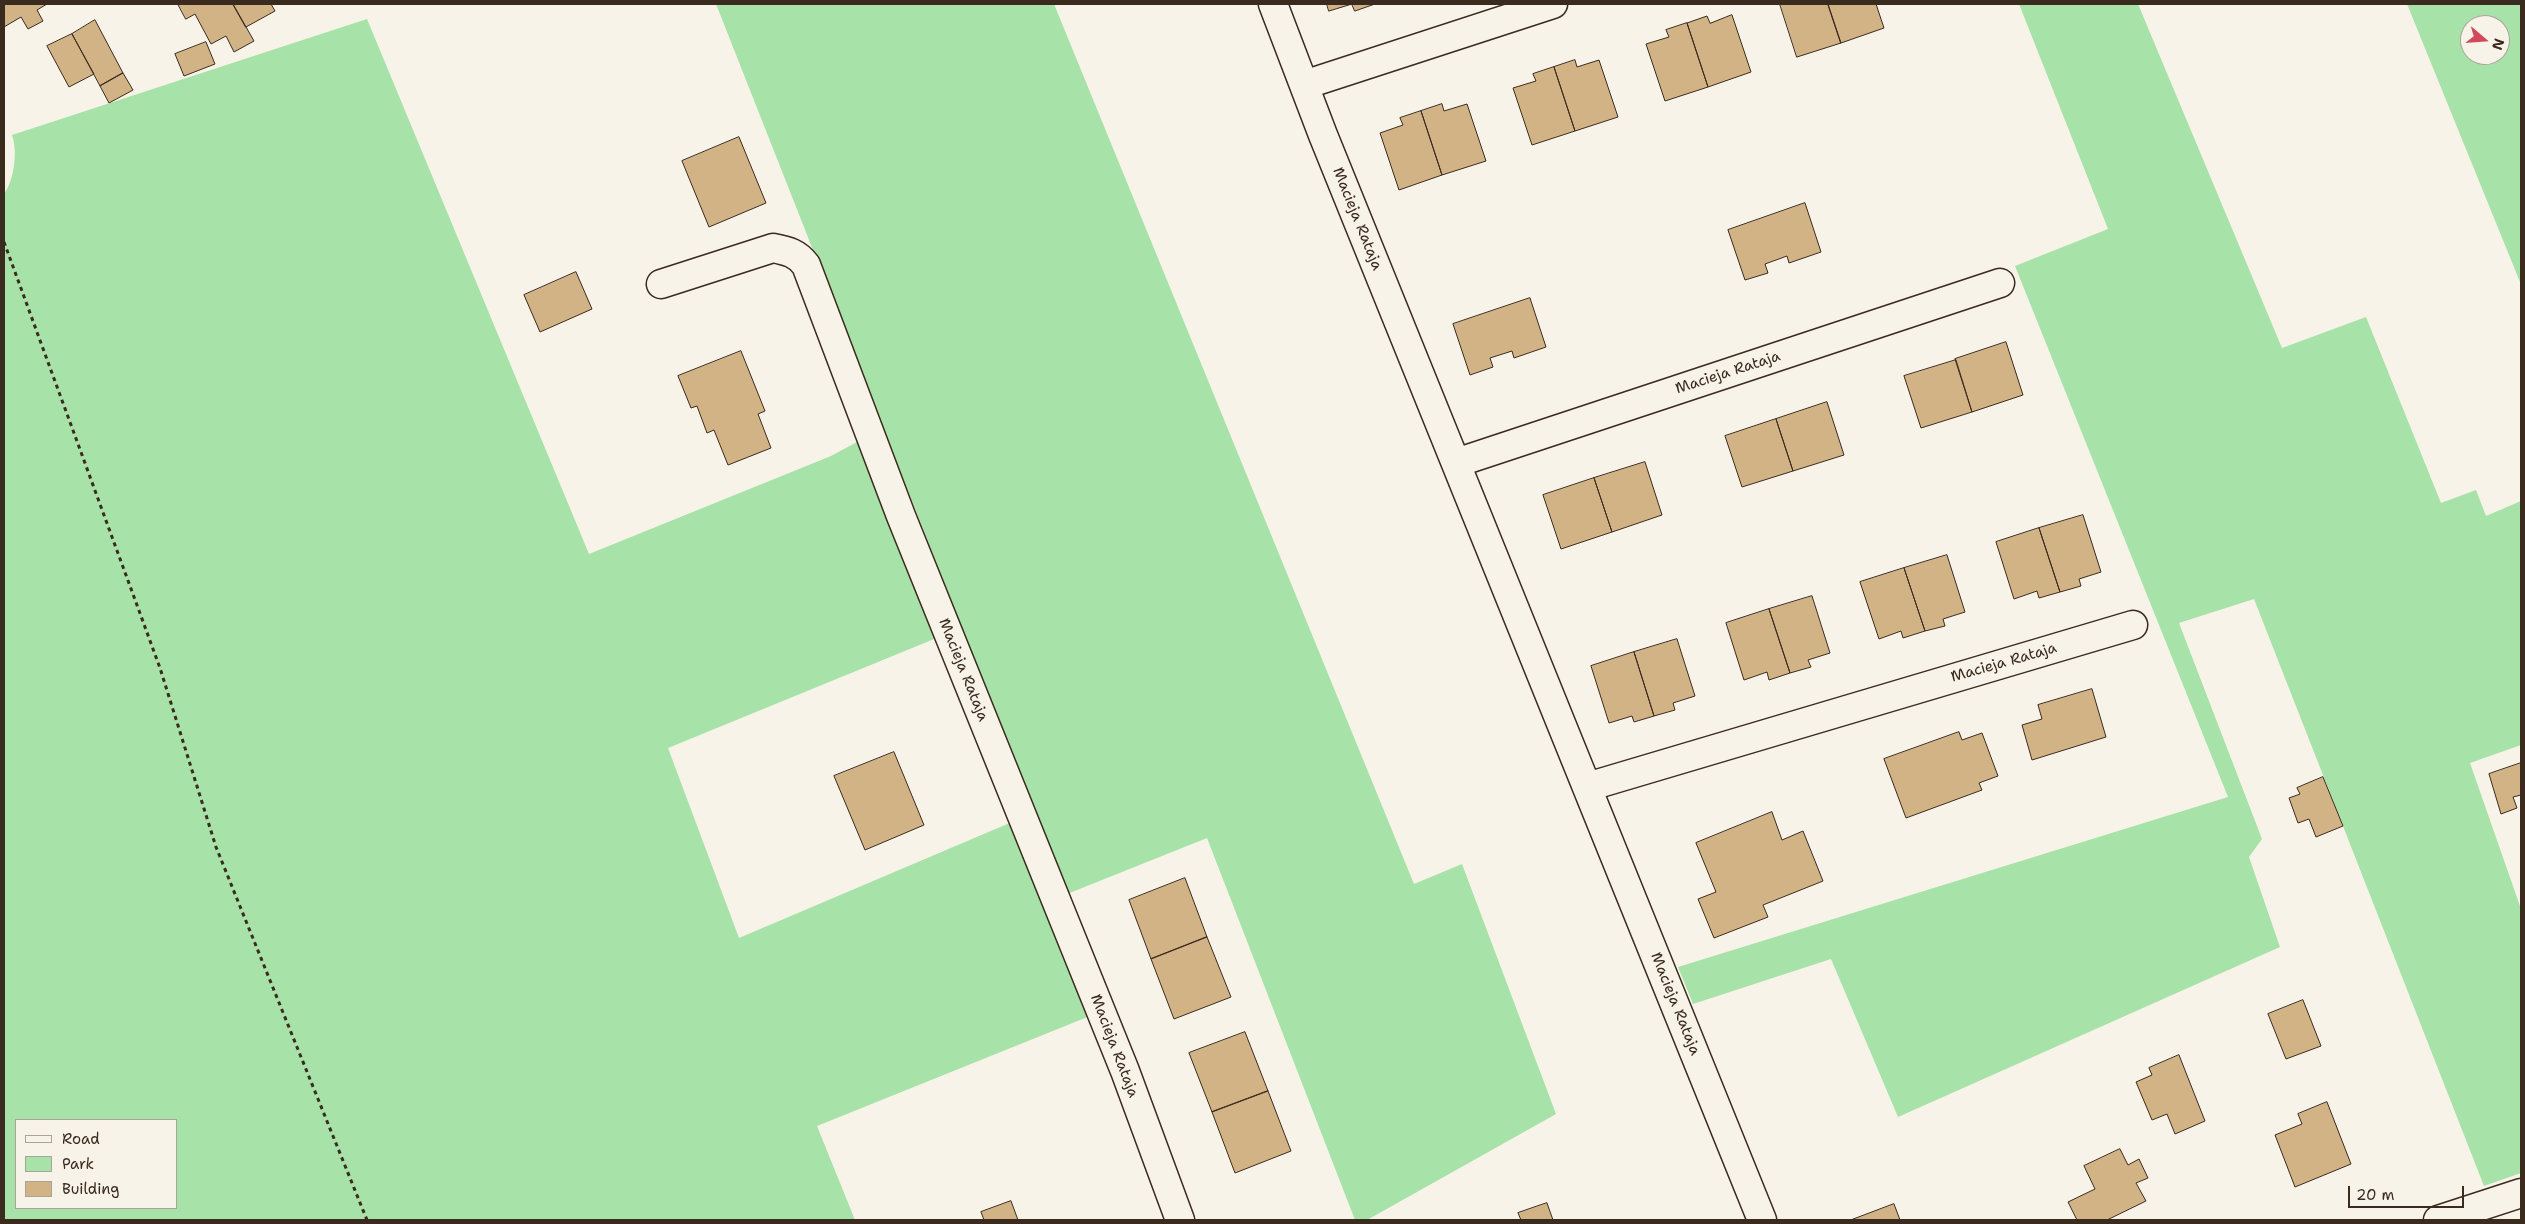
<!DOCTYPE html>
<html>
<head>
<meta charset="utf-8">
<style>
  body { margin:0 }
  #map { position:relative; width:2525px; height:1224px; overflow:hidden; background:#f7f3e8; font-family:"Shantell Sans",sans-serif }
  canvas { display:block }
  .frame { position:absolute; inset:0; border:5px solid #3b2a1e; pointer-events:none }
  .legend { position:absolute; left:15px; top:1119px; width:162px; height:90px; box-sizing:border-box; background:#f7f3e8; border:1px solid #aca397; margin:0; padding:6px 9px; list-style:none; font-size:15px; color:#3b2a1e }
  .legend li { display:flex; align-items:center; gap:10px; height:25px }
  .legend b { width:25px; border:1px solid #aca397 }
  .north { position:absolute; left:2460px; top:15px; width:50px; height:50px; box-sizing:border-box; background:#f7f3e8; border:1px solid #aca397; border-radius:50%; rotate:108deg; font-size:14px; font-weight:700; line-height:20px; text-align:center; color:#3b2a1e }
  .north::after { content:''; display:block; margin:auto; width:18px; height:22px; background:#d1495b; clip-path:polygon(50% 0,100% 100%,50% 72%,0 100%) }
  .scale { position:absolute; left:2348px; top:1186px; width:116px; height:22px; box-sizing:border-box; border:2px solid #3b2a1e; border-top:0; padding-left:6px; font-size:15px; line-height:18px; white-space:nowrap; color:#3b2a1e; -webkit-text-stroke:4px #f7f3e8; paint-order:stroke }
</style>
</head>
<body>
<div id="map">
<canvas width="2525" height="1224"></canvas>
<div class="frame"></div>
<ul class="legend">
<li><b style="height:6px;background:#f7f3e8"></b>Road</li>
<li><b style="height:14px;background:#a7e2a8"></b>Park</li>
<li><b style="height:14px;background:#d1b385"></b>Building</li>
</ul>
<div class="north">N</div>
<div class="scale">20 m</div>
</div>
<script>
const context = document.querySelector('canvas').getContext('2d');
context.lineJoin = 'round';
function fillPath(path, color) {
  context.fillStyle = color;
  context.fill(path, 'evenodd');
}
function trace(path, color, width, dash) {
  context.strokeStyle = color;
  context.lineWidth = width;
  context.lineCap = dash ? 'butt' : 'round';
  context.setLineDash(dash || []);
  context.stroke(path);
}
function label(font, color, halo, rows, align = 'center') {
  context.font = font + ' "Shantell Sans",sans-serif';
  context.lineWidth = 4;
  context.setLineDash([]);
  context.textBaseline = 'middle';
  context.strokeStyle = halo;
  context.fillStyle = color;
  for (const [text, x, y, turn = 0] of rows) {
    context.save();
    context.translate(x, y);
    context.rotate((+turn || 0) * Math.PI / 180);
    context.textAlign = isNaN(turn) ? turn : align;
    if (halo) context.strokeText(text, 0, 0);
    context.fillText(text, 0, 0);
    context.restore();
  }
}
const green = new Path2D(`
  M716 4H1054L1414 884 1462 864 1556 1114 1367 1220H1355L1207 838 1067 894Z
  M2019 4H2138L2282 348 2366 317 2441 503 2476 490 2486 516 2521 501V745L2470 763 2521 909V1173L2484 1186 2254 599 2179 623 2262 839 2249 857 2280 947 1898 1117 1831 959 1693 1004 1678 967 2228 797 2015 266 2108 229Z
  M2407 4H2521L2520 282ZM2470 25H2500V55H2470Z
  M367 19 589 554 831 456 857 442 939 637 668 748 739 938 1012 822 1090 1016 817 1126 855 1220H4V194C14 181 18 151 12 135ZM16 1120H176V1208H16Z`);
const building = new Path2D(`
  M4 4H47L37 10 43 21 28 29 21 17 4 27Z
  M178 4H233L254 41 234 52 226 36 211 44 195 14 186 19Z
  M233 4H271L275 11 246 27Z
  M1327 4H1352L1329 11Z
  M1352 4H1375L1355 11Z
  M1780 4H1828L1841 43 1797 57Z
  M1828 4H1876L1884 28 1841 43Z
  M1732 15 1751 72 1708 87 1687 23 1707 16 1710 23Z
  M95 20 123 73 100 86 72 34Z
  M1687 23 1708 87 1665 101 1646 44 1669 37 1666 30Z
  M72 34 94 74 69 87 47 46Z
  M206 42 215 64 184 76 175 54Z
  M1575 60 1577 67 1599 60 1618 117 1575 131 1554 67Z
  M1554 67 1575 131 1532 145 1513 88 1536 81 1533 74Z
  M123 73 133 90 109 103 100 86Z
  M1442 104 1444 111 1467 104 1486 161 1442 175 1421 111Z
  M1421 111 1442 175 1399 190 1380 133 1403 125 1400 118Z
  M739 137 766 203 709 227 682 161Z
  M1805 203 1821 252 1789 263 1787 256 1765 264 1768 273 1745 280 1728 230Z
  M576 272 592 309 540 332 524 295Z
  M1530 298 1546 347 1514 358 1512 351 1490 358 1493 367 1470 375 1453 324Z
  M2006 342 2023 395 1972 412 1955 359Z
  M741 351 765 411 758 414 771 448 728 465 714 430 707 433 697 406 691 408 678 376Z
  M1956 360 1972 412 1921 428 1904 376Z
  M1827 402 1844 455 1793 471 1776 419Z
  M1776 419 1793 471 1742 487 1725 436Z
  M1645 462 1662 515 1612 532 1594 478Z
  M1594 478 1612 532 1561 549 1543 495Z
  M2083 515 2101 572 2079 579 2081 586 2060 592 2039 528Z
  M2039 528 2060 592 2039 598 2037 591 2014 599 1996 542Z
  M1947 555 1965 612 1943 619 1945 626 1925 631 1904 568Z
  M1904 568 1925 631 1903 638 1901 631 1879 639 1860 582Z
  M1812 596 1830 653 1808 660 1811 667 1790 673 1769 609Z
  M1769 609 1790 673 1769 680 1767 672 1744 680 1726 623Z
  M1677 639 1695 696 1673 703 1675 710 1654 716 1634 652Z
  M1634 652 1654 716 1634 722 1632 716 1609 723 1591 666Z
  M2092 689 2106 737 2032 760 2022 725 2042 719 2038 705Z
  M1959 732 1962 740 1982 733 1998 776 1979 783 1982 790 1906 818 1884 759Z
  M894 752 924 825 865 850 834 776Z
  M2521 763V795L2513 797 2517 808 2501 814 2489 774Z
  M2323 777 2343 826 2316 837 2309 819 2298 823 2289 798 2300 794 2297 788Z
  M1772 812 1782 840 1803 831 1823 881 1763 905 1768 917 1714 938 1698 899 1716 892 1696 843Z
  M1185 878 1207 937 1151 959 1129 900Z
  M1207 937 1231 997 1174 1019 1151 959Z
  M2303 1000 2321 1046 2286 1059 2268 1014Z
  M1245 1032 1268 1091 1212 1112 1189 1053Z
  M2179 1055 2205 1121 2175 1134 2167 1114 2152 1120 2136 1082 2152 1075 2149 1068Z
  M1268 1091 1291 1151 1235 1173 1212 1112Z
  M2327 1102 2351 1164 2295 1187 2275 1135 2302 1124 2298 1114Z
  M2120 1149 2128 1165 2139 1159 2148 1178 2136 1183 2146 1201 2107 1220H2077L2068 1202 2095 1189 2084 1166Z
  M1011 1201 1018 1220H984L981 1212Z
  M1547 1203 1553 1220H1521L1518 1213Z
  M1894 1204 1900 1220H1851Z`);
const path = new Path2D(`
  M4 242 160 668 216 847 367 1220`);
const minor = new Path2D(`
  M1273 4 1323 135 1762 1220
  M1304 85 1553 4
  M661 284 773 248C788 251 797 253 806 265L901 516 1125 1071 1180 1220
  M1456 463 2000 283
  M1587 787 2133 625
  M2438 1220 2521 1193`);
const streetNames = [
  ["Macieja Rataja",1357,219,68],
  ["Macieja Rataja",1728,373,-18],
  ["Macieja Rataja",2004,663,-16],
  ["Macieja Rataja",963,670,68],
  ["Macieja Rataja",1675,1004,68],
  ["Macieja Rataja",1114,1046,69]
];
fillPath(green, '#a7e2a8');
fillPath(building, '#d1b385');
trace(building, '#3b2a1e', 1);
trace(minor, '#3b2a1e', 31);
trace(path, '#3b2a1e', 3, [4, 4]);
trace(minor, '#f7f3e8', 28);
label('15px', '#3b2a1e', '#f7f3e8', streetNames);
</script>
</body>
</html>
